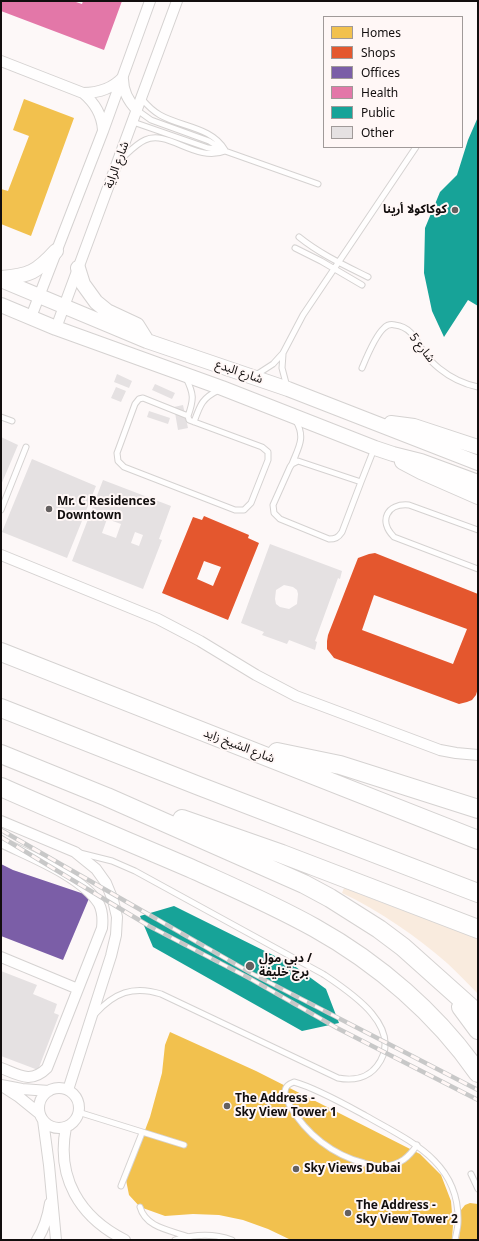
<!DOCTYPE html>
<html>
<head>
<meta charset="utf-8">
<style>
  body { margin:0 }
  #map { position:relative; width:479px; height:1241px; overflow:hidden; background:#fdf8f8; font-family:"Noto Sans",sans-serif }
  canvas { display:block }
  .frame { position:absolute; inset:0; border:2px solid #120e0e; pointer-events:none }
  .legend { position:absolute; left:323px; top:16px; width:140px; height:132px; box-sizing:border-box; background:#fff7f6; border:1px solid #a09a99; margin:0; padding:5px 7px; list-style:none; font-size:12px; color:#120e0e }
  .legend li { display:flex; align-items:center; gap:8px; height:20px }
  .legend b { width:20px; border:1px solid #a09a99 }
</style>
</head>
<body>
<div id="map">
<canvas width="479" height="1241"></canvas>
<div class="frame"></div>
<ul class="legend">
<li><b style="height:11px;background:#f2c14e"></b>Homes</li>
<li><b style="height:11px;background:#e4572e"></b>Shops</li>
<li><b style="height:11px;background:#7b5ea7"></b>Offices</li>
<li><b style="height:11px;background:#e377a8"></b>Health</li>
<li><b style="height:11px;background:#17a398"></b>Public</li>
<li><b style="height:11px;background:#e5e1e2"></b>Other</li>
</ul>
</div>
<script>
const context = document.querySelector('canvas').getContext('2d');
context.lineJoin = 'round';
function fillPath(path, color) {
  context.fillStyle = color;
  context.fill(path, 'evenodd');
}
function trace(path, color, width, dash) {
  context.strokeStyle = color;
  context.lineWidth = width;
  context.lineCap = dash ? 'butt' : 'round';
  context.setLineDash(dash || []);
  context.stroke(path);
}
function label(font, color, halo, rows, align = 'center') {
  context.font = font + ' "Noto Sans","Noto Sans Arabic",sans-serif';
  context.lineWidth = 4;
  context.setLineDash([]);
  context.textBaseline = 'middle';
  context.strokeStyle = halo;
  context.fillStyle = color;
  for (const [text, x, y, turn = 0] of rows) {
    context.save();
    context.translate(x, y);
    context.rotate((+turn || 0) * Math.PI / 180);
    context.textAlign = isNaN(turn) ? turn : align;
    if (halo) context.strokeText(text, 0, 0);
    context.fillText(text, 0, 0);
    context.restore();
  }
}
const green = new Path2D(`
  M344 888 478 939V994C468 984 458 973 447 963 416 936 380 911 342 893Z`);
const homes = new Path2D(`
  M24 99 74 118 31 236 1 224V189L8 191 29 136 13 130Z
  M170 1032 256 1071 420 1154 441 1175 451 1201 453 1225 452 1240H291L268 1229 243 1220 219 1215 193 1214 165 1216 140 1207 129 1195 126 1180 150 1117 162 1073 165 1045Z
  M470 1203 478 1204V1240H459L461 1210 465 1205Z`);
const shops = new Path2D(`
  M204 516 249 535 248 538 259 543 228 620 162 593 193 517 202 520ZM204 561 221 567 213 586 197 579Z
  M375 553 478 594V688L476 695 472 700 467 702 459 704 334 658 327 649V641L328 635 358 558 369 554ZM374 595 467 629 453 664 362 630Z
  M1 987 48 1011 31 1060 1 1048Z`);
const offices = new Path2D(`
  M1 864 13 870 90 896 63 960 1 936Z`);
const health = new Path2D(`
  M1 1H73L82 4 83 1H122L104 50 1 11Z`);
const public = new Path2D(`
  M478 117V306L468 300 444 337 432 311 424 273 425 228 440 192 457 175 468 140Z
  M174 906 293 965 326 989 339 1023 302 1031 153 947 140 916Z`);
const building = new Path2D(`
  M117 374 132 381 129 388 114 382Z
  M155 384 175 393 172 399 152 390Z
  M116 387 126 391 121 402 111 398Z
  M183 405 188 428 178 430 174 407Z
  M149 411 170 418 168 424 147 417Z
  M1 437 18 445 1 485Z
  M32 459 96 486 67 558 2 532Z
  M103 480 171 506 159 539 162 540 143 589 72 561ZM107 519 121 524 116 538 102 533ZM135 532 143 535 139 546 131 543Z
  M270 544 342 571 340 579 338 578 315 641 317 642 315 650 289 640 287 644 262 635 264 632 241 623ZM284 585 293 587 297 590 298 594 297 604 289 609 280 607 276 604 275 599 276 590Z
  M1 971 37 985 33 994 57 1004 54 1013 59 1015 38 1070 1 1056Z`);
const service = new Path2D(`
  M142 99C147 105 153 111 160 115 181 127 212 127 225 150
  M137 110 151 120 209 141 225 151 318 184
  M133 122 208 148 222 150
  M121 159C128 153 136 144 145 140 168 129 196 163 225 151
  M299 237C320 254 344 265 368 277
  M295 248 321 261 362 285
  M283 354 282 368 287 387
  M362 368C367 356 375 336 384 328 387 325 391 324 395 325 414 327 418 346 428 358 432 362 436 366 440 369 451 378 464 384 478 387
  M256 375 273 364 283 353 303 315 416 147
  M186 378C194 394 194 399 188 416L189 420 262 447 268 452V460L251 503 244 510H235L124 467 118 461 117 453 135 404 139 399 143 398 188 416
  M1 417 12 421
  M194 422C200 405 202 398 219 390
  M298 461 361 482 342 532C338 538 335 539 329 539L280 519 274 513 273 505 290 467 292 464Z
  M292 464C298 448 306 438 296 421
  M361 482 374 449
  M1 510 26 447
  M478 530 409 505C387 503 378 521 394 537L478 569
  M80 853 112 861 135 871 323 974C350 992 406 1028 377 1066 368 1078 353 1081 338 1078L161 994C133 985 114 993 95 1014
  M78 1112 184 1145
  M417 1145C409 1157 400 1165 385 1166 378 1167 370 1165 364 1163 333 1155 306 1134 290 1106 288 1102 285 1097 285 1092 285 1086 289 1084 294 1082 316 1088 346 1105 366 1116 410 1141 460 1162 458 1222 458 1228 456 1234 455 1240
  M471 1174 478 1189
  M121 1186 142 1133
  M140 1207C146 1228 170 1230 189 1237
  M175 1240C195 1234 213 1233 232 1240`);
const minor = new Path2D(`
  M1 61 83 93C95 103 102 115 103 130
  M123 79C123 92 128 101 137 110
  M83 93C99 93 112 89 123 77
  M31 317 103 131 150 1
  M56 328 177 1
  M1 555 158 619 200 641 256 675 296 696 440 750 456 753 478 755
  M1 821 75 852 96 869 106 883 113 900 117 917 116 935 111 956 68 1090
  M1 842C29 856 82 876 99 904 103 912 103 919 102 928L47 1068C31 1084 19 1075 1 1068
  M1 957 78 989
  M1 1085 22 1089 49 1091
  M5 1088 19 1097 40 1114
  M39 1108a20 20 0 1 1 40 0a20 20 0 1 1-40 0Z
  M43 1120 49 1165 56 1240
  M66 1127C56 1177 79 1217 125 1240
  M37 1240C44 1229 48 1216 50 1203`);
const secondary = new Path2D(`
  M78 268 83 284 96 302 107 311 137 325 147 341
  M1 278C29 276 37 272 56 251
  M1 280 147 341 288 389 478 463
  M1 305 56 328 222 388 375 448 393 454 421 461 478 482
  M391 423 414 426 478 447
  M402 462 421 472 478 497`);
const motorway = new Path2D(`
  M1 652 478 840
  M1 708 199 786 478 893
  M277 752 340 765 478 809
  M1 754 107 797 304 884 330 898 379 929 403 947 478 1014
  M1 787C64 815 127 841 190 868 232 887 274 905 315 928 378 963 437 1014 478 1073
  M182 819 282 854 478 929
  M461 1007 478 1030`);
const rail = new Path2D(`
  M1 830 251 973 478 1090
  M1 837 149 926 249 978 337 1028 478 1100`);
const markers = [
  [455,210,4,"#646060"],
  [49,509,4,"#646060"],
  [250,966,5,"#646060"],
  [227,1106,4,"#646060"],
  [296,1169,4,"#646060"],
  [348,1213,4,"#646060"]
];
const streetNames = [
  ["شارع الراية",117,165,-70],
  ["شارع 5",422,348,52],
  ["شارع البدع",239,372,19],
  ["شارع الشيخ زايد",239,746,21]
];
const poiNames = [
  ["كوكاكولا أرينا",447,210,"right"],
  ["Mr. C Residences",57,502],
  ["Downtown",57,516],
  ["دبي مول /",259,959],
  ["برج خليفة",259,973],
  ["The Address -",235,1099],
  ["Sky View Tower 1",235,1113],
  ["Sky Views Dubai",304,1169],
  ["The Address -",356,1206],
  ["Sky View Tower 2",356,1220]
];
fillPath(green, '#f9ebde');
fillPath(homes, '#f2c14e');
fillPath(shops, '#e4572e');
fillPath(offices, '#7b5ea7');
fillPath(health, '#e377a8');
fillPath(public, '#17a398');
fillPath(building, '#e5e1e2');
trace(service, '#d5d2d1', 7);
trace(minor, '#d5d2d1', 12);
trace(secondary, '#d5d2d1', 16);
trace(motorway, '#d5d2d1', 20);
trace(service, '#fffefe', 5);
trace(minor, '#fffefe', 10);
trace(secondary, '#fffefe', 14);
trace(motorway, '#fffefe', 18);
trace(rail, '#c8c8c8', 4.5);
trace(rail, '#fff7f6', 3, [9]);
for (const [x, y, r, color] of markers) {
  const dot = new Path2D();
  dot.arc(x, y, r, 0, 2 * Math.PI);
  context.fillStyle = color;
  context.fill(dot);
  trace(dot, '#fff7f6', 1.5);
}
label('12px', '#120e0e', '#fff7f6', streetNames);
label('bold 12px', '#120e0e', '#fff7f6', poiNames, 'left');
</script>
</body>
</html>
